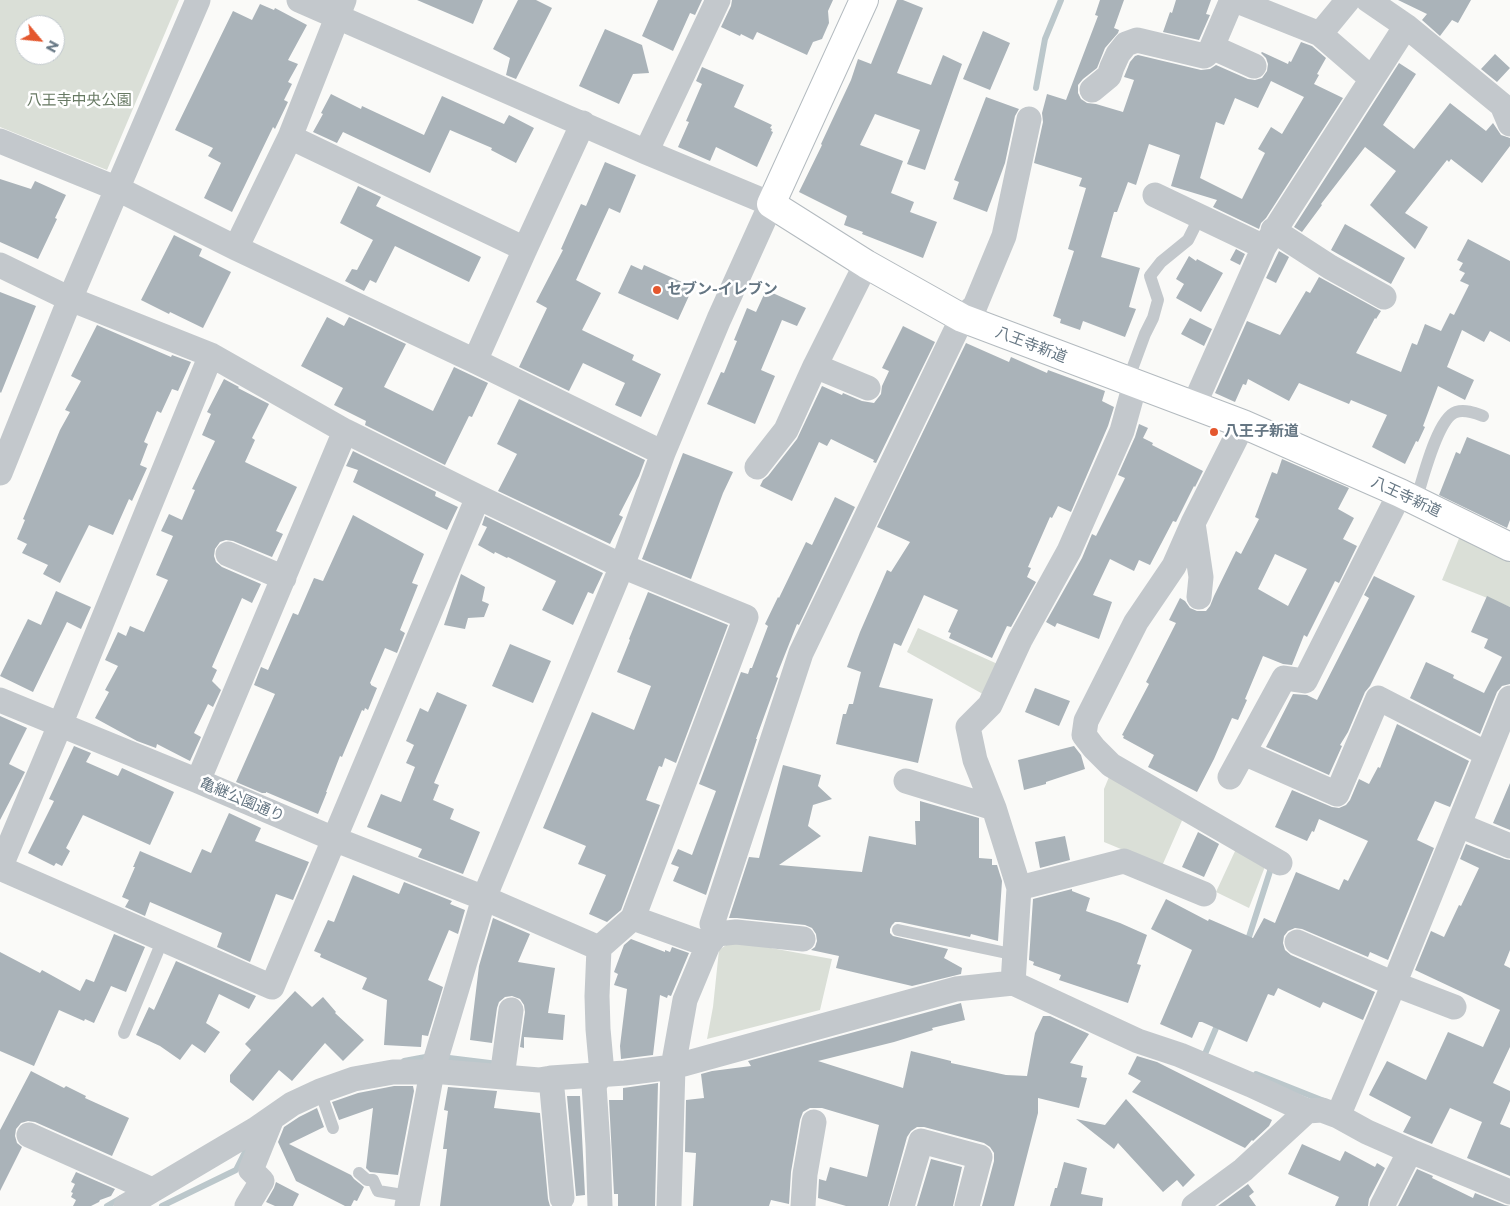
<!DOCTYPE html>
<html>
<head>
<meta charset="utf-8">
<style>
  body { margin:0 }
  #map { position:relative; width:1510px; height:1206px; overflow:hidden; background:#fafaf8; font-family:Montserrat,sans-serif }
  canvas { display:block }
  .north { position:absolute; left:15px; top:15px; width:50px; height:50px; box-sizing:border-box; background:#fff; border:1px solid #c1c8cd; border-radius:50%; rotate:118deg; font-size:14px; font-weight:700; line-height:20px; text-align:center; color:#657683 }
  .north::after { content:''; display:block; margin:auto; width:18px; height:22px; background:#e4572e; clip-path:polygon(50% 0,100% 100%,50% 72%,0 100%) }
</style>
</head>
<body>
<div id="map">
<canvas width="1510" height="1206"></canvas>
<div class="north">N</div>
</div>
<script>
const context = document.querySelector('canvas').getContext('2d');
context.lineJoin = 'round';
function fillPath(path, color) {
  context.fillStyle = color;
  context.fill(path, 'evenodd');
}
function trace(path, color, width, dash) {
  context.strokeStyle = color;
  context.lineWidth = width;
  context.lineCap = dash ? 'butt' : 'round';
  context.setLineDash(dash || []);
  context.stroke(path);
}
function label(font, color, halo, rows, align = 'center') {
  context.font = font + ' Montserrat,"Noto Sans JP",sans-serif';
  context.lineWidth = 5;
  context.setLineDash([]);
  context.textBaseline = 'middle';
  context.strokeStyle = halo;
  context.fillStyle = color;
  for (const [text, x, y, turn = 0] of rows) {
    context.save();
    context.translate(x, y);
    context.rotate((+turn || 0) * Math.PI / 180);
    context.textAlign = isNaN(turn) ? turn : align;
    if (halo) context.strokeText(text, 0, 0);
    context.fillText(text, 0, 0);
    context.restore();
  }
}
const green = new Path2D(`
  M0 0H179L107 170 0 127ZM25 25H55V55H25Z
  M1460 536 1510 561V607L1442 580Z
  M918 628 1002 666 990 698 907 652Z
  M1109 777 1184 816 1162 866 1104 842V789Z
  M1236 849 1266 864 1249 908 1216 892Z
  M732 941 832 959 820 1010 707 1039 713 1007 719 950Z`);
const stream = new Path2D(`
  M1036 88 1045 39 1061 0
  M1247 943 1272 865
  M1205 1054 1219 1021
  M441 1057 498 1064
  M404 1061 431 1056
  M1256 1074 1324 1101
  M107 1206 121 1198
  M162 1206 236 1170 248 1146`);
const building = new Path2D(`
  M417 0H483L473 24Z
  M518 0H536L552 8 516 79 506 75 510 58 493 49Z
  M658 0H702L695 15 690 13 673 51 642 36Z
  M732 0H833L828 11 829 23 822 39 813 42 807 55 757 32 753 40 741 34 740 36 721 27 731 6Z
  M897 0H903L923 8 897 73 931 85 943 55 962 64 925 170 907 164 920 130 875 114 860 145 903 161 891 193 914 202 910 212 937 222 923 258 862 234 863 232 844 225 847 216 799 192 822 145 821 144 851 80 858 59 871 64Z
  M1100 0H1124L1114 28 1119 30 1118 33 1105 48 1097 68 1083 79 1078 85V93L1081 99 1087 103 1096 104 1123 112 1134 80 1124 77 1130 62 1135 56 1138 55 1201 70 1210 69 1216 65 1248 79 1255 80 1262 78 1267 71 1268 64 1266 58 1261 53 1262 52 1288 64 1289 61 1291 62 1301 42 1312 46 1326 58 1317 74 1319 75 1314 84 1343 98 1266 218 1261 223 1259 229 1213 207 1217 200 1171 186 1180 155 1149 144 1136 185 1128 182 1117 212H1114L1101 257 1140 268 1129 307 1136 309 1125 337 1083 321 1080 330 1060 323 1061 319 1053 316 1074 251 1068 249 1086 188 1079 186 1082 178 1034 163 1043 122 1042 113 1047 94 1066 100 1098 16 1095 15ZM1271 81 1304 97 1282 134 1271 127 1258 149 1265 153 1242 199 1200 178 1216 122 1224 125 1235 98 1258 108Z
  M1176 0H1211L1206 14 1210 15 1199 40 1163 32 1170 12 1172 13Z
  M1398 0H1471L1458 23 1452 20 1440 36 1422 20 1427 14Z
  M260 4 274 10 275 8 307 25 288 60 298 64 288 82 292 84 284 100 288 102 275 129 273 127 232 212 204 198 221 163 208 156 213 148 175 130 233 11 252 20Z
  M605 29 642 45 649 73 633 74 619 104 579 86Z
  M983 31 1010 43 990 90 963 79Z
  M1495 54 1510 68 1497 82 1481 69Z
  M1399 63 1416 74 1383 125 1414 149 1450 103 1486 131 1493 123 1501 135 1510 138V146L1482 183 1451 159 1449 162 1447 160 1405 213 1428 227 1415 249 1370 205 1396 171 1365 147 1321 204 1322 205 1302 232 1294 227Z
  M702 67 744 85 734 107 772 125 770 128 772 129 771 131 773 132 757 167 716 147 710 161 678 147 689 122 686 121 702 84 696 81Z
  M331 94 361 109 362 106 424 135 442 96 504 124 509 115 534 128 516 163 491 150 492 148 450 130 430 173 343 132 337 143 313 132 323 114 321 113Z
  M986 97 1019 109 1015 116 1005 163 987 212 953 199 959 182 954 180Z
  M605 162 636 175 620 213 609 208 576 280 601 293 582 330 634 355 632 360 661 374 641 417 615 405 625 383 583 363 569 391 519 367 547 308 536 302 563 250 561 249 581 204 586 206Z
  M0 179 31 189 35 181 66 195 55 218 57 219 38 259 0 242Z
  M358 186 381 197 376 206 481 257 469 282 395 246 376 283 370 280 364 291 345 281 352 269 357 270 373 240 340 223Z
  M1345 224 1405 258 1391 284 1331 250Z
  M174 235 202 249 199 256 231 272 203 328 170 312 169 314 141 300Z
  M1468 239 1510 261V342L1490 331 1484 342 1462 330 1447 367 1474 380 1465 400 1438 386 1423 426 1425 427 1418 442 1416 441 1405 464 1372 447 1387 415 1351 400 1349 404 1299 383 1289 401 1248 379 1246 385 1243 384 1235 402 1215 393 1247 321 1280 335 1306 291 1310 293 1319 277 1381 311 1376 319 1375 318 1356 353 1401 372 1412 343 1417 345 1425 324 1441 331 1450 313 1454 315 1469 285 1460 281 1465 273 1459 270 1463 263 1457 260Z
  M1236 249 1245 254 1240 265 1230 260Z
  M1279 251 1289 257 1276 283 1266 278Z
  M1189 256 1196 261 1197 259 1223 273 1201 312 1176 298 1184 284 1176 279Z
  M631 265 642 270 644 265 693 287 678 320 618 293Z
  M766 290 806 308 797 326 782 320 761 370 775 376 755 424 707 404 721 372 724 373 737 341 734 340 747 308 756 312Z
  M0 292 36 306 1 393 0 392Z
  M327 317 344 326 349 317 406 344 384 387 433 411 454 367 488 383 472 417 469 416 445 465 365 425 366 421 334 405 343 388 301 366Z
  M1190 318 1212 329 1204 346 1181 334Z
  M97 325 171 357 172 355 191 362 178 391 172 389 161 413 157 411 144 442 148 444 140 465 147 468 132 501 129 499 113 535 89 525 60 583 43 574 48 565 22 553 27 544 17 539 25 520 23 519 60 430 70 412 65 410 81 381 71 376Z
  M903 326 935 342 876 463 873 462 874 460 831 439 827 446 819 442 792 501 760 486 763 480 768 476 797 439 822 386 842 395 843 393 862 401 874 403 881 394 882 386 889 371 882 368Z
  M966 343 1009 362 1011 357 1047 373 1048 370 1105 391 1102 401 1114 407 1108 426 1071 512 1058 506 1052 518 1050 517 1028 567 1031 568 1027 577 1036 582 1011 627 1007 626 992 658 949 638 951 633 948 632 958 610 924 595 901 646 894 643 879 687 933 699 918 763 836 744 843 714H846L849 704H853L861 672 847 667 860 632 887 570 891 572 910 542 877 527Z
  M224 379 239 387 238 388 269 404 252 438 255 440 245 462 297 487 276 531 283 534 272 557 233 541 226 540 220 542 215 549 214 556 216 562 222 567 261 584 252 603 242 598 212 667 217 670 212 681 221 690 213 707 208 704 194 733 201 737 190 761 157 744 156 748 137 741 95 718 109 692 105 690 118 666 105 660 118 632 126 636 130 626 144 632 168 580 156 575 173 536 161 531 169 514 182 520 195 490 192 489 215 441 202 435 211 414 207 412Z
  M519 399 645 460 639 476 619 515 623 517 610 544 498 491 517 454 497 444Z
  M1139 424 1148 428 1143 438 1153 443 1152 445 1203 471 1195 487 1194 486 1176 522 1173 521 1150 565 1139 560 1134 571 1110 559 1093 595 1112 602 1099 639 1057 623 1055 627 1046 622 1082 558 1092 534 1096 536 1125 478 1118 475 1135 437Z
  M1467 437 1510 455V520L1507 528 1439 495 1456 452 1460 454Z
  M353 451 436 492 435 496 458 507 447 530 353 482 358 470 346 466Z
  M683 453 733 472 723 493 691 579 642 559Z
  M1282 459 1349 488 1338 509 1354 518 1343 539 1357 546 1339 583 1335 581 1307 637 1304 635 1292 665 1283 664 1263 656 1245 699 1247 700 1238 720 1232 718 1214 759 1197 792 1148 767 1154 755 1123 738 1124 736 1122 735 1149 684 1146 682 1176 623 1169 620 1180 598 1185 601 1190 608 1197 611H1206L1210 606 1214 596 1236 551 1241 554 1259 519 1255 517 1272 472 1277 474ZM1275 554 1307 569 1288 606 1258 589Z
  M835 497 855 507 799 625 797 624 776 677 778 678 756 739H757L706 895 673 881 679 867 671 864 678 849 692 855 716 791 699 784 741 672 748 674 750 668H752L768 626 765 624 778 597 779 598 806 542 812 545Z
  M353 515 424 554 412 583 418 585 400 630 405 633 397 653 385 648 370 683 371 684V685L377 688 368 710 365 708 364 711 362 710 342 757 340 756 326 792H327L318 814 266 792V793H262L236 782 275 694 254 685 261 667 268 670 293 613 298 615 314 578 323 581Z
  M485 516 603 573 593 594 588 592 573 625 542 610 556 581 508 557 507 558 495 552 494 554 478 545 487 527 482 525Z
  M461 574 485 587 482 601 489 604 484 617 468 618 465 629 444 625Z
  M1374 576 1415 596 1370 686 1365 692 1348 732 1340 745 1342 746 1329 775 1266 747 1293 694 1307 695 1317 700 1369 598 1364 595Z
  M56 591 91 607 81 629 67 622 33 692 0 676 28 619 41 625Z
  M648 592 728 625 676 763 665 758 662 767 659 766 646 800 660 805 621 910 607 922 589 914 606 875 578 864 586 846 543 828 592 712 634 730 651 686 617 672 630 640 629 639Z
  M1487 596 1510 607V684L1502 686 1497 692 1480 734 1410 698 1426 662 1454 675 1453 678 1484 693 1502 657 1484 648 1488 639 1471 632Z
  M510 644 551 661 533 703 492 686Z
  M1035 688 1070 701 1059 726 1025 712Z
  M437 692 467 705 434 783 439 785 433 800 454 809 450 819 480 832 463 874 418 857 422 849 367 827 381 794 401 802 415 767 406 763 414 745 406 741 420 708 428 712Z
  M0 716 27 728 9 764 25 772 0 820Z
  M1397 724 1469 761 1450 807 1435 801 1417 840 1434 848 1388 960 1370 952 1368 957 1302 929 1295 928 1288 931 1284 936 1283 943 1285 950 1291 955 1375 992 1363 1020 1323 1002 1320 1008 1278 988 1274 996 1268 994 1247 1042 1202 1022H1199L1192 1038 1160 1024 1192 950 1151 929 1166 899 1208 921 1209 919 1253 938 1264 918 1275 923 1296 872 1339 890 1344 879 1348 881 1368 841 1319 819 1314 832 1312 831 1307 841 1275 827 1292 790 1332 807 1339 808 1346 805 1350 800 1359 779 1369 784 1378 767 1380 768Z
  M74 746 91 753 86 762 118 776 122 768 174 792 150 845 83 815 66 848 70 851 62 866 56 863 54 866 28 853 54 801 49 799Z
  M1074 746 1081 755 1085 769 1046 782V784L1024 790 1018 760Z
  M783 765 821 775 818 786 832 799 813 805 808 826 821 836 779 865 862 872 869 836 916 845 915 821H920V801L979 818V858L992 859V865H997L1002 881 998 941 971 934 970 937 900 922H895L892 925 890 929V933L893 936 948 949 944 958 962 968 961 974 912 986 836 968 839 956 811 950 815 947 817 941 816 934 812 928 805 925 737 918H729L749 857 759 858Z
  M1510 783V830L1493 823Z
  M229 813 261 828 255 841 309 862 293 900 276 894 250 962 217 947 222 933 150 902 145 916 125 907 129 900 122 897 135 867H133L140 851 191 873 202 849 211 853Z
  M1198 832 1219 844 1204 877 1182 867Z
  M1065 836 1070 860 1040 868 1035 842Z
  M1466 844 1505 859 1510 860V950L1504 965 1510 968V1047L1493 1083 1510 1091V1101L1500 1124 1510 1128V1176L1467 1158 1482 1122 1450 1108 1432 1144 1403 1132 1411 1117 1369 1095 1387 1061 1426 1080 1448 1032 1483 1047 1500 1010 1415 970 1431 931 1444 937 1459 905 1461 906 1479 868 1460 859Z
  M353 875 399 894 404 882 452 901 450 904 465 910 458 934 449 930 428 980 443 987 428 1036 422 1035 421 1047 384 1045 387 1000 362 989 367 978 320 957 321 954 314 951 328 920 334 922Z
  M1072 889V891L1090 898 1086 911 1120 923 1147 935 1137 964 1141 965 1128 1003 1059 980 1061 975 1033 965 1034 962 1029 960 1033 899Z
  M493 918 530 934 518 962 555 968 548 1013 565 1015 563 1040 524 1037V1048L520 1047 525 1012 524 1005 520 999 512 996 505 997 499 1002 497 1008 492 1043 470 1040 479 966Z
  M114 934 145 947 126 992 111 986 94 1023 85 1019 84 1021 59 1010 34 1066 0 1051V952L40 973 42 970 80 991 86 979 94 982Z
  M631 939 665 952V950L670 952 672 947 689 953 671 996 668 995 667 998 660 995 653 1055 621 1059 620 1046 627 989 614 985 618 974 614 972 624 945Z
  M176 961 256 996 249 1009 219 994 206 1023 220 1032 205 1053 192 1044 180 1060 160 1046 136 1035 149 1007 154 1010Z
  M295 991 312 1007 323 997 336 1012 335 1013 364 1040 343 1061 325 1043 292 1081 279 1070 253 1101 230 1082V1075L251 1050 245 1044Z
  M961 1003 965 1020 932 1028 933 1030 894 1042 818 1061 903 1088 911 1051 951 1061V1063L1006 1075 1027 1076 1035 1033 1043 1016H1050L1089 1034 1070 1063 1083 1066 1081 1077 1087 1078 1079 1108 1038 1098V1113L1014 1206H982L994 1161V1153L990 1147 984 1143 924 1127H917L911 1131 907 1137 888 1206H846L818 1198 819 1179 826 1181 830 1167 867 1177 879 1125 822 1108H810L803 1112 800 1120 791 1172 789 1204 771 1200 769 1206H693L696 1153 685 1152 686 1100 704 1098 701 1074 712 1071 751 1066 748 1061Z
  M1137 1056 1157 1062 1272 1120 1269 1126 1253 1141 1252 1140 1245 1148 1132 1092 1141 1081 1128 1074Z
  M31 1071 64 1088 66 1086 86 1096 85 1098 129 1118 112 1156 35 1122 28 1121 21 1123 16 1129 15 1136 17 1143 22 1147 0 1191V1130Z
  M658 1083 655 1206H618V1194H614L609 1100H623V1088Z
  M394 1086H413L414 1091 398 1175 370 1172 366 1168 373 1108 339 1120 332 1102 358 1093Z
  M448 1087 497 1091 494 1108 540 1113 548 1199 550 1206H440L447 1149H443L448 1111 444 1110Z
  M567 1096H580L585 1195 576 1196Z
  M1126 1099 1195 1175 1183 1187 1177 1180 1163 1192 1118 1143 1114 1149 1076 1119 1105 1125Z
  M317 1108 324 1127 289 1144 351 1175 354 1179 364 1187 357 1201 354 1200 351 1206H345L296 1181 278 1142 284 1127 299 1117Z
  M1302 1144 1340 1161 1345 1151 1375 1167 1377 1163 1385 1168 1369 1199 1368 1206H1335L1339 1197 1288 1174Z
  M931 1159 962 1167 953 1206H917Z
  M1064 1162 1087 1168 1081 1194 1103 1198 1102 1206H1050L1055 1188H1057Z
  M1417 1169 1433 1176 1432 1178 1473 1198 1475 1193 1505 1205 1510 1206H1398Z
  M76 1172 115 1189 111 1196 100 1200 99 1202 91 1206H73L76 1200 71 1197 73 1193 71 1192 75 1184 71 1182Z
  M276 1182 299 1194 293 1206H275L266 1202 274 1188Z
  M1248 1184 1254 1192 1249 1196 1256 1206H1218Z`);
const lane = new Path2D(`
  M1135 383 1131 372 1145 334 1153 318 1158 300 1150 276 1161 262 1188 240 1200 216
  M1416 501C1422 482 1437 418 1456 412 1465 409 1475 413 1483 416
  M898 930 1016 955
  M124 1033 163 939
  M320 1091 333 1128
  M359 1173 367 1180H373L378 1191 409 1196`);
const street = new Path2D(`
  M299 0 646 152 771 204 719 319 663 453 622 566 484 898 432 1072 407 1206
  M1368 0 1406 26 1502 105 1510 124
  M1320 34 1348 0
  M1211 49 1231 2 1237 1 1320 34 1372 79
  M1092 90 1109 76 1112 67 1118 54 1126 44 1137 40 1204 56 1206 55 1211 49 1214 48 1254 66
  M290 137 525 249
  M0 141 118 189 236 248 475 361 663 453
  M646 152 718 0
  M1155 195 1264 247
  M1273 230 1330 267 1384 297
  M236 248 290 137 344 0
  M0 265 70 299 211 355 345 431 478 497 622 566 746 617 633 918 708 945 717 934 736 932 803 939
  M475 361 525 249 583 123
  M815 366 866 264
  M1194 405 1264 247 1406 26
  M1243 424 1193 523 1174 566 1136 622 1086 721 1084 735 1094 748 1111 765 1280 863
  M757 467 786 430 815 366 868 388
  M0 473 70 299 198 0
  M1193 523 1201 577 1199 597
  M228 554 284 578
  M0 700 198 781 334 839 484 898 599 948 597 996 598 1029 602 1073 594 1085 598 1146 600 1206
  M1244 753 1337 794 1378 698 1487 754
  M1230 777 1284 678 1305 681 1400 493
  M198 781 345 431
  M906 781 994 808
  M1459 825 1510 846
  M0 868 272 987 478 497
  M0 868 60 725 211 355
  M1019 888 1124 861 1204 894
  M717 934 712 924 801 653 962 318 975 306 1004 236 1029 119
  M1297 942 1394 984 1454 1007
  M599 948 633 918
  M1013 983 1019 888 994 808 975 760 968 727 990 705 1020 640 1069 551 1122 431 1135 384
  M502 1077 511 1010
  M551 1078 562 1198
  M1338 1116 1394 984 1510 698
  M29 1135 152 1190
  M126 1206 256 1129 292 1104 320 1091 354 1079 393 1072H444L539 1080 551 1078 625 1073 673 1067 956 989 1013 983 1138 1041 1180 1055 1251 1085 1307 1111 1322 1110 1338 1116 1367 1132 1410 1151 1510 1192
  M247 1206 262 1181 251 1170 272 1118
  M669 1206 673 1067 685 1000 708 945
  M803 1206 805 1174 814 1122
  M902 1206 921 1141 980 1157 967 1206
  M1194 1206 1243 1170 1307 1111
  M1382 1206 1410 1151`);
const secondary = new Path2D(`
  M864 0 771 204 866 264 962 318 1243 424 1400 493 1510 547`);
const markers = [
  [657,290,5,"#e4572e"],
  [1214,432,5,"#e4572e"]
];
const parkNames = [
  ["八王寺中央公園",79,101]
];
const poiNames = [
  ["セブン-イレブン",667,290],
  ["八王子新道",1224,432]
];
const streetNames = [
  ["八王寺新道",1031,345,21],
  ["八王寺新道",1406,497,25],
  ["亀継公園通り",242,800,23]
];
fillPath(green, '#dadfd7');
trace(stream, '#bbc7cb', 6);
fillPath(building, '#aab3b9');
trace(secondary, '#b3babf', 30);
trace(lane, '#c3c8cc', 12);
trace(street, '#c3c8cc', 25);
trace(secondary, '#fff', 28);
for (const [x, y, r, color] of markers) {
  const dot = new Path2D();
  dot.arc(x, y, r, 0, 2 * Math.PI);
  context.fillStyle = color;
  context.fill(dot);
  trace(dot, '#fff', 2);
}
label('15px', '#687a64', '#fff', parkNames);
label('bold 15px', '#657683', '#fff', poiNames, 'left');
label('15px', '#657683', '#fff', streetNames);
</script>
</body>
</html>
